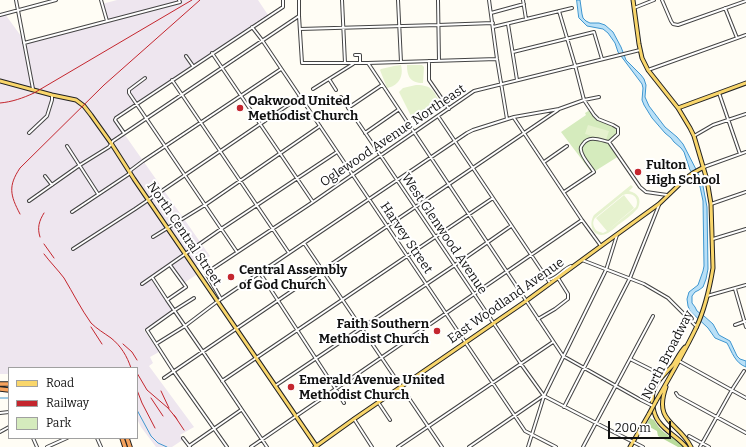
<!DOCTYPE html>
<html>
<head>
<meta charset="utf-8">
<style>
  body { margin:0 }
  #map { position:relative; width:746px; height:447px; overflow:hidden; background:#fffdf5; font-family:Bitter,serif }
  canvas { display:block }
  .legend { position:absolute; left:8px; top:367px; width:130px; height:72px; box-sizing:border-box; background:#fff; border:1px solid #a0a0a0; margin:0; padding:5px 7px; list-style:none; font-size:12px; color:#111 }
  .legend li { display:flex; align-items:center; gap:8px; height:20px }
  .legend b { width:20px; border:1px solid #a0a0a0 }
  .scale { position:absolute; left:608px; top:421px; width:63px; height:18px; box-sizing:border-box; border:2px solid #111; border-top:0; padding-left:5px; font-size:12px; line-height:14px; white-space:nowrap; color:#111; -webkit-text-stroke:3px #fff; paint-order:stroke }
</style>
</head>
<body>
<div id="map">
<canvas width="746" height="447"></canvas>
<ul class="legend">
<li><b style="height:5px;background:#f9d66b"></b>Road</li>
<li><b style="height:5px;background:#c4262e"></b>Railway</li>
<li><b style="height:11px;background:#d5ebbd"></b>Park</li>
</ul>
<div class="scale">200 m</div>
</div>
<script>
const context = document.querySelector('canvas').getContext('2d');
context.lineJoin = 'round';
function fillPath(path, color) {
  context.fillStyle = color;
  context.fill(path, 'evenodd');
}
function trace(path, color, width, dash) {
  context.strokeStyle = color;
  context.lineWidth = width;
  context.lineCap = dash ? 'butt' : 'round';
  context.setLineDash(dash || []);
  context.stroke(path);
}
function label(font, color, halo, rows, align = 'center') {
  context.font = font + ' Bitter,serif';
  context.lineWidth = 4;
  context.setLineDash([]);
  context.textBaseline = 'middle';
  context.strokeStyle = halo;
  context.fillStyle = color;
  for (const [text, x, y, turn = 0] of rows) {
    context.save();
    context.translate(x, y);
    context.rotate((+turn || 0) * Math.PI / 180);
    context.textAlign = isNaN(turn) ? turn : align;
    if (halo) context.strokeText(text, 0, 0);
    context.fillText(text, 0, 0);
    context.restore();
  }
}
const industrial = new Path2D(`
  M117 0H258L268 15 113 118 210 256 197 265 196 275 184 283 170 264 152 276 173 310 144 330 159 352 150 357 153 363 149 366 194 427 180 435 184 439 172 447H156L141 427 137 419V368H9V374H0V16L5 14 26 43 107 22 102 4Z`);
const green = new Path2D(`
  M590 110 598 119 618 128V134L609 142 619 156 592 173 561 132 586 115 585 113Z`);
const forest = new Path2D(`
  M650 418 654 420C657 425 660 429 665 433 672 438 678 440 684 447H678L658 436 657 431 646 425Z`);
const pitch = new Path2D(`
  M401 65C404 77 398 86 387 88L380 70 381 69 394 66Z
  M407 65H422L424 67 423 83C410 83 407 76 407 65Z
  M416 85C433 85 433 91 441 104L414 120 412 118 399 92 403 88Z
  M588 125 609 131 606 140 585 134Z
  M631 185 633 187 629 191C638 193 642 199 638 208 632 215 625 220 618 225 615 228 611 231 608 233 595 240 587 226 594 215ZM626 194C635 193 639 199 636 207L607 231 603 233 597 231C593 227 592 222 595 218L623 195Z
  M624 195 634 208 607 231 596 218Z`);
const water = new Path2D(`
  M577 0H580L582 14 583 18 586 21 590 23H599L605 25 613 32 621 47 626 60 641 75 644 79 646 85 645 97 649 106 665 127 677 137 683 144 702 181 707 207 708 269 706 279 703 287 699 290 695 292 692 296V303L695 307 697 311 704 316 713 324 719 335 730 341 737 356 740 359 746 361V367C735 363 732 352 727 343L715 338 708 328 690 311 688 306 687 299 689 292 698 285 703 271 704 266 703 201 699 182 690 170 684 152 681 148 674 142 671 138 665 133 652 118 644 105 642 100 643 88 642 84 618 52 615 43 608 33 603 29 587 26 579 18Z`);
const stream = new Path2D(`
  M0 398H9
  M137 410 151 436 158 443 167 447`);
const minor = new Path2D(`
  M16 0 33 89
  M101 0 107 21
  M299 0V16L302 63H368L497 59
  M342 0 345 63
  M398 0 401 62
  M438 0 439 61
  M489 0 497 59 507 119
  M523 0 526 19
  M662 0 671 21 673 24 678 25 746 1
  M634 8 654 0
  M725 8 737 38
  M559 11 575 65 584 100 594 115 598 119 613 125 618 128V134L609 142
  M491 13 524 4
  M0 15 56 0
  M508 24 517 80
  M252 27 262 40 525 431 556 447
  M493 27 572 8
  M300 29 438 25 493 23
  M24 43 180 2 179 0
  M513 52 594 32 602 59
  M212 53 313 202
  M355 55H360V62
  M186 56 193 66
  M429 61V80L449 109
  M368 63 563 356 641 400
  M648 70 746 35
  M145 78 129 90V93L237 252
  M329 79 336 90
  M172 80 289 253
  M313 89 353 64
  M719 93 740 154
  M341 97 474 294 521 364 544 396 596 423 643 447
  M348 108 382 85
  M438 116 550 283
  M514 118 582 220 601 246
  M29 133 47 116 52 100V95
  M124 133 115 120 116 118 283 7V0
  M365 133 398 110
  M694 136 713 125 746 114
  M67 146 98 194
  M544 162 567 146
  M704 167 746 152
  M45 176 52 185
  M564 192 594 172C591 167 581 156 581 150 580 147 581 147 583 144 589 135 600 140 609 142L640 187 646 192 667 195
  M29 201 80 165 109 147 113 141 299 16
  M711 204 746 192
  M72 212 129 174 131 170 143 161 281 69
  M153 237 205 205 320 126
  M713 239 746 229
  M304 243 442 447
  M73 249 135 209 300 97
  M582 260 644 284 668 298 697 327
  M260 273 335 388 344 403
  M152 277 167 300 203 352 267 447
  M548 280C557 279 563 269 571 266
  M142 284 221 229 337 152
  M735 289 746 327
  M707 296 746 285
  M194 298 175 310 147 330 174 372 227 447
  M221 299 206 273 313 202 474 91 640 50
  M167 300 186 287 170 265
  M538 319 555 309 568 299V294L558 278
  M735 325 746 321
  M156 344 185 326 218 301 467 133 473 130 514 117 559 109 584 100 599 97
  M630 359 656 372
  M679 361 746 398
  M164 378 236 329 558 110
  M222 381 493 198
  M275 386 455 265 511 226
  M676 393 678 396 746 433
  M378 402 390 420
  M564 407 630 278 659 205
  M0 413 9 412
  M354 419 372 447
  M0 432 9 427
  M689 436 709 447
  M33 438 37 447
  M97 438 101 447
  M183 438 190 447
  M189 446 241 410
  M47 447 67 438
  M251 447 582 220
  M398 447 553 342
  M469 447 543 396
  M528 447 544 396 606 270 617 235
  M583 447 653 316
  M700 447 733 388 744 371`);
const major = new Path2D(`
  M633 0 639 44 642 58 648 70 678 108 690 128 694 136 707 180 711 204 713 268C710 286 704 311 696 328 684 353 670 377 656 401
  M0 81 52 95 76 100 84 106 91 115 111 143 134 179 317 447
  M678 108 746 83
  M685 347C680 352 677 359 673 365 660 379 649 387 653 407 654 413 655 417 659 422 666 432 678 437 686 447
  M666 387C653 423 679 422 691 447
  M315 447 354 419 526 301 601 246 659 204 685 179 693 173 704 167
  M630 447 649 414`);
const highway = new Path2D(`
  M0 384H9
  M0 389 9 390
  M122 438 125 447
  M127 438 130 447`);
const rail = new Path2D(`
  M0 103C12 102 23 98 34 93L192 0
  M20 214C10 195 8 186 20 168L104 85 200 0
  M40 237C37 228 39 221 44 213
  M44 244 54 258
  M44 254C50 262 58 270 64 278 73 293 81 309 91 323 97 329 104 333 111 338 121 346 127 356 131 368
  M91 327 102 344
  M123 344 132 352 137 360
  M137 373 147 390 168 408 177 419
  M137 390 142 403 155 428
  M161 391 169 408
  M151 398 163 416
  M174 415 184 430`);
const minorBridge = new Path2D(`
  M641 400 653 406`);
const majorBridge = new Path2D(`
  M649 414 656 401`);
const markers = [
  [240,108,4,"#c4262e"],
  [638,172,4,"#c4262e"],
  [231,277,4,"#c4262e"],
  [437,331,4,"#c4262e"],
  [291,387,4,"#c4262e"]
];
const poiNames = [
  ["Oakwood United",248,101],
  ["Methodist Church",248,116],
  ["Fulton",646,165],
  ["High School",646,180],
  ["Central Assembly",239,270],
  ["of God Church",239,285],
  ["Faith Southern",429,324,"right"],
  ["Methodist Church",429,339,"right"],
  ["Emerald Avenue United",299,380],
  ["Methodist Church",299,395]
];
const streetNames = [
  ["Oglewood Avenue Northeast",393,136,-34],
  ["North Central Street",184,234,56],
  ["West Glenwood Avenue",444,234,56],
  ["Harvey Street",406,238,56],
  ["East Woodland Avenue",506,301,-35],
  ["North Broadway",668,355,-63]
];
fillPath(industrial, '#eee6ef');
fillPath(green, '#d5ebbd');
fillPath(forest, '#b9dc9c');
fillPath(pitch, '#e6f2cf');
fillPath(water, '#b9e0f7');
trace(water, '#3f96cf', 1);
trace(stream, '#3f96cf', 1);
trace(minor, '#444', 4);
trace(major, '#222', 5);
trace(highway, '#222', 5.5);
trace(minor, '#fff', 2);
trace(major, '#f9d66b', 3);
trace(highway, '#f5a25d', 3.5);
trace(rail, '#c4262e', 1);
trace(minorBridge, '#444', 4, []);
trace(majorBridge, '#222', 5, []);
trace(minorBridge, '#fff', 2);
trace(majorBridge, '#f9d66b', 3);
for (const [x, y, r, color] of markers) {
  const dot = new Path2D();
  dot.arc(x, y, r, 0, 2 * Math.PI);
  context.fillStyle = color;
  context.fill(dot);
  trace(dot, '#fff', 1.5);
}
label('bold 13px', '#111', '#fff', poiNames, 'left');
label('13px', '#111', '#fff', streetNames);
</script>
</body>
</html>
